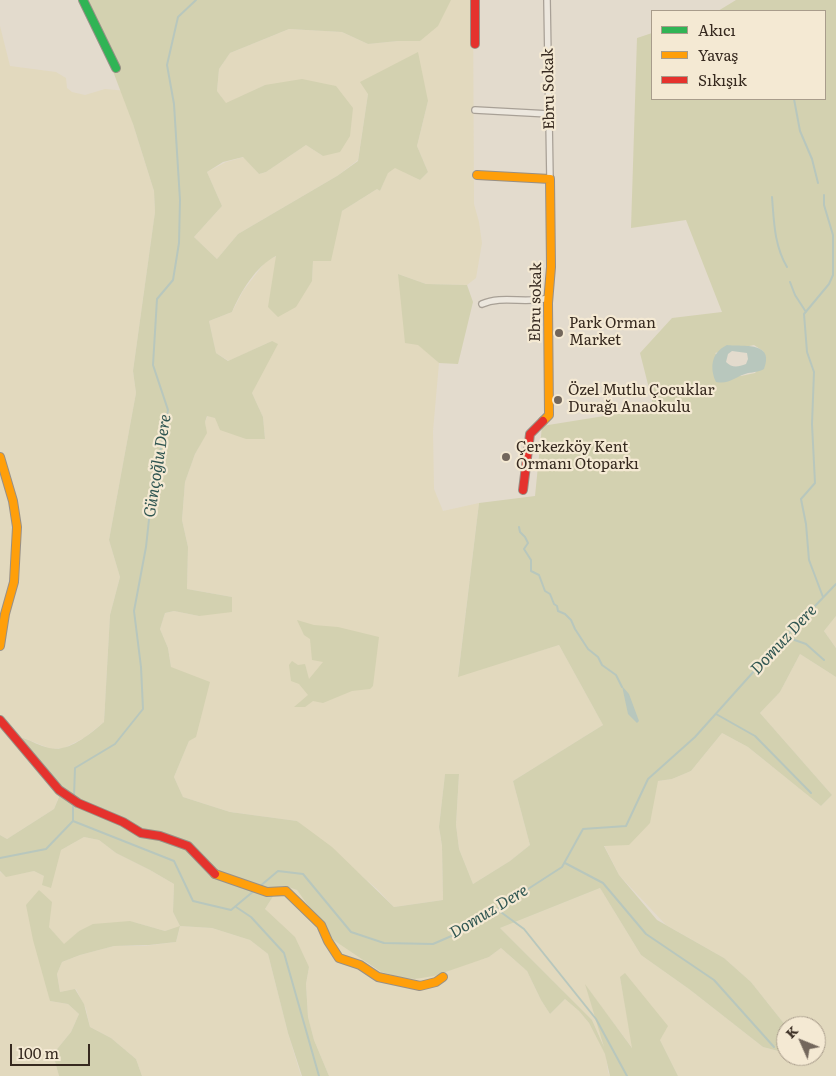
<!DOCTYPE html>
<html>
<head>
<meta charset="utf-8">
<style>
  body { margin:0 }
  #map { position:relative; width:836px; height:1076px; overflow:hidden; background:#e3dbcd; font-family:Literata,serif }
  canvas { display:block }
  .legend { position:absolute; left:651px; top:10px; width:175px; height:90px; box-sizing:border-box; background:#f4e9d3; border:1px solid #a89c8b; margin:0; padding:6px 9px; list-style:none; font-size:15px; color:#36291f }
  .legend li { display:flex; align-items:center; gap:10px; height:25px }
  .legend b { width:25px; border:1px solid #a89c8b }
  .north { position:absolute; left:776px; top:1016px; width:50px; height:50px; box-sizing:border-box; background:#f4e9d3; border:1px solid #a89c8b; border-radius:50%; rotate:314deg; font-size:14px; font-weight:700; line-height:20px; text-align:center; color:#36291f }
  .north::after { content:''; display:block; margin:auto; width:18px; height:22px; background:#73675c; clip-path:polygon(50% 0,100% 100%,50% 72%,0 100%) }
  .scale { position:absolute; left:10px; top:1044px; width:80px; height:22px; box-sizing:border-box; border:2px solid #36291f; border-top:0; padding-left:6px; font-size:15px; line-height:18px; white-space:nowrap; color:#36291f; -webkit-text-stroke:4px #f4e9d3; paint-order:stroke }
</style>
</head>
<body>
<div id="map">
<canvas width="836" height="1076"></canvas>
<ul class="legend">
<li><b style="height:6px;background:#30b455"></b>Akıcı</li>
<li><b style="height:6px;background:#ff9f0a"></b>Yavaş</li>
<li><b style="height:6px;background:#e5322d"></b>Sıkışık</li>
</ul>
<div class="north">K</div>
<div class="scale">100 m</div>
</div>
<script>
const context = document.querySelector('canvas').getContext('2d');
context.lineJoin = 'round';
function fillPath(path, color) {
  context.fillStyle = color;
  context.fill(path, 'evenodd');
}
function trace(path, color, width, dash) {
  context.strokeStyle = color;
  context.lineWidth = width;
  context.lineCap = dash ? 'butt' : 'round';
  context.setLineDash(dash || []);
  context.stroke(path);
}
function label(font, color, halo, rows, align = 'center') {
  context.font = font + ' Literata,serif';
  context.lineWidth = 4.5;
  context.setLineDash([]);
  context.textBaseline = 'middle';
  context.strokeStyle = halo;
  context.fillStyle = color;
  for (const [text, x, y, turn = 0] of rows) {
    context.save();
    context.translate(x, y);
    context.rotate((+turn || 0) * Math.PI / 180);
    context.textAlign = isNaN(turn) ? turn : align;
    if (halo) context.strokeText(text, 0, 0);
    context.fillText(text, 0, 0);
    context.restore();
  }
}
const farmland = new Path2D(`
  M450 0H473L474 204 479 222 482 243 476 278 467 285 426 284 398 274 418 344 439 363 433 431 434 489 443 511 479 503 458 676 559 645 603 725 513 781 530 845 510 861 473 884 459 849 456 825 459 775 445 774 439 827 442 846 443 900 394 907 377 889 297 821 230 812 183 797 174 777 189 741 171 667 168 648 160 629 165 613 174 611 199 616 232 597 187 589 188 547 182 520 185 482 195 454 206 433 205 422 208 415 215 418 246 439H265L263 417 252 393 272 341 229 361 216 353 209 321 232 312 243 291 266 261 277 256 312 281 313 261 342 211 377 189 380 191 388 172 395 167 420 180 428 172 417 146 428 101 368 94 358 160 337 176 238 234 217 259 194 237 222 206 207 172 226 162 244 157 259 174 266 172 306 145 323 156 265 85 226 104 217 91 219 69 230 53 289 29 342 32 368 44 398 41H420Z
  M0 26 10 66 56 72 66 78 67 88 72 92 85 95 105 89 127 91 133 124 154 191 155 212 133 371 136 393 109 540 120 577 110 615 104 722 84 738 64 748 51 749 24 738 17 746 59 796 54 809 7 839 0 835Z
  M836 616V648L824 631Z
  M800 654 836 677V1076H678L660 1040 620 977 633 1049 586 986 607 1053 592 1020 500 928 600 888 641 955 689 989 763 1047 786 1053V1056H816V1026H786L751 982 724 958 666 925 619 875 604 845 658 781 672 779 691 771 722 733 748 747 821 806 832 795 760 713 780 692Z
  M84 837 99 840 116 853 150 870 174 884 173 912 180 926 212 928 250 940 268 954 288 1033 301 1076H142L136 1059 111 1038 90 1027 86 1009 76 989 60 992 57 974 62 962 80 955 114 946H144L176 942 180 927 165 931 133 922 79 931 64 945 49 927 39 890 50 1001 68 1004 79 1014 71 1032 53 1054 59 1076H0V872L6 876 34 871 44 876 61 850Z
  M285 886 297 890 333 939 354 952 372 967 383 973 415 979 489 957 501 948 527 971 541 1000 550 1014 565 999 579 1011 589 1023 606 1055 608 1072 610 1076H329L314 1040 308 1017 306 984 309 967 265 909 279 887Z`);
const green = new Path2D(`
  M86 0H451L438 26 420 41H398L368 44 342 32 289 29 230 53 219 69 217 91 226 103 265 85 302 79 336 86 353 108 350 136 340 152 323 156 306 145 266 172 259 174 243 157 223 162 207 172 222 206 194 237 217 259 238 234 337 176 358 161 368 94 360 82 418 52 428 101 417 146 428 172 420 180 395 168 388 173 380 191 377 189 342 211 331 261H313L312 281 296 307 278 317 268 307 276 256C256 266 241 291 232 312L209 321 216 353 228 361 272 341 278 344 252 393 263 417 265 439H246L220 430 215 418 207 416 205 422 207 433 195 454 185 482 182 520 188 547 187 589 232 597V612L199 616 174 611 165 613 160 629 168 648 171 667 210 682 196 737 189 741 174 777 183 797 230 812 297 821 332 847 394 907 443 900 442 846 439 827 445 774H459L456 825 459 849 473 884 510 861 530 845 513 781 603 725 559 645 458 677 479 503 535 496 542 426 654 408 640 353 672 318 722 312 686 220 631 228 637 38 652 33V99H825V11H718L736 0H836V616L824 631 836 648V677L800 654 780 692 760 713 832 795 821 806 748 747 722 733 691 771 672 779 658 781 650 823 629 845 604 846 619 875 657 920 724 958 751 982 786 1026V1053L763 1047 689 989 641 955 600 888 500 928 592 1020 604 1047 585 984 632 1048 620 977 625 973 668 1026 660 1040 678 1076H610L605 1054 589 1023 579 1011 565 999 550 1014 541 1000 527 971 501 948 489 957 434 976 415 979 404 978 381 972 332 939 297 890 285 886 279 887 265 909 295 937 309 967 306 984 308 1017 314 1040 329 1076H302L288 1033 268 954 250 940 212 928 180 926 176 942 149 945 114 946 80 955 62 962 57 974 60 992 75 989 84 1004 90 1027 111 1038 136 1059 142 1076H59L53 1054 71 1032 79 1014 68 1004 50 1001 33 940 26 905 39 890 52 902 49 927 64 944 79 931 93 924 130 921 165 931 180 926 173 912 174 884 150 870 116 853 99 840 84 837 61 850 51 888 42 885 44 876 34 871 6 877 0 871V835L7 839 54 809 59 797 17 746 23 738C32 741 40 746 49 748 68 753 90 734 104 722L110 615 120 577 109 540 136 393 133 371 155 212 154 191 133 124ZM754 345 763 351 766 360 755 373 741 376 715 353Z
  M398 274 426 284 467 285 473 302 458 364 439 363 418 345 405 343Z
  M297 620 314 625 338 627 379 637 373 686 370 689 352 691 323 703 313 701 305 707H294L308 695 299 684 291 681 289 665 292 661 298 665 305 664 309 679 323 662 312 660 310 639 304 635Z`);
const water = new Path2D(`
  M727 345C743 347 775 341 764 369 759 372 754 372 748 373 736 376 729 385 716 382 709 367 712 352 727 345ZM732 351 747 353 748 359 746 364C738 367 732 368 726 362L728 354Z
  M622 686 629 694 639 721 637 723 628 714Z`);
const stream = new Path2D(`
  M794 99 800 131 812 159 818 183
  M772 197C774 221 774 245 787 267
  M790 282 795 295 806 312
  M519 527 520 532 525 537 528 543 524 549 531 560V571L539 575 545 591 550 594 554 604 557 606 558 611 565 614 571 620 575 629 588 649 598 657 602 665 616 675 622 687
  M823 597 809 560 806 524 801 499 815 483 812 424 814 372 807 352 804 314 829 284 833 275V235L824 205V195
  M786 637 806 644 824 660
  M716 714 755 736 811 793
  M74 796 75 768 115 744 143 709 141 667 134 611 146 547 151 501 168 410 153 365 157 299 173 280 179 243 180 200 174 104 167 65 178 17 196 0
  M73 820V807
  M0 858 46 849 73 821 174 861 193 901 231 910 255 890
  M565 863 603 883 646 934 714 980 774 1047
  M259 887 278 871 303 874 351 932 384 943 433 944 463 931 562 867 583 829 626 826 648 779 695 737 773 650 836 584
  M236 907 251 917 284 953 319 1076
  M498 910 524 929 596 1019 627 1076`);
const street = new Path2D(`
  M547 0 550 179
  M475 110 549 114
  M482 304C502 295 526 304 548 298`);
const fast = new Path2D(`
  M83 0 116 68`);
const slow = new Path2D(`
  M477 175 550 179 551 267 548 303 549 415 543 421
  M0 457 13 501 17 527 14 582 5 614 0 646
  M215 874 267 892 286 891 321 925 328 941 339 958 360 965 378 977 420 986 436 982 443 977`);
const jam = new Path2D(`
  M475 0V44
  M523 490 530 434 543 421
  M0 720 59 790 78 803 123 822 141 833 160 836 188 846 215 874`);
const markers = [
  [559,333,5,"#73675c"],
  [558,400,5,"#73675c"],
  [506,457,5,"#73675c"]
];
const streetNames = [
  ["Ebru Sokak",549,89,-91],
  ["Ebru sokak",536,302,-89]
];
const poiNames = [
  ["Park Orman",569,324],
  ["Market",569,341],
  ["Özel Mutlu Çocuklar",568,391],
  ["Durağı Anaokulu",568,408],
  ["Çerkezköy Kent",516,448],
  ["Ormanı Otoparkı",516,465]
];
const waterNames = [
  ["Günçoğlu Dere",158,466,-81],
  ["Domuz Dere",784,640,-47],
  ["Domuz Dere",489,912,-31]
];
fillPath(farmland, '#e2d9be');
fillPath(green, '#d3d1b0');
fillPath(water, '#b8c7bd');
trace(stream, '#b8c7bd', 2);
trace(street, '#a8a096', 8);
trace(fast, '#989086', 10);
trace(slow, '#989086', 10);
trace(jam, '#989086', 10);
trace(street, '#ece7de', 5.5);
trace(fast, '#30b455', 8);
trace(slow, '#ff9f0a', 8);
trace(jam, '#e5322d', 8);
for (const [x, y, r, color] of markers) {
  const dot = new Path2D();
  dot.arc(x, y, r, 0, 2 * Math.PI);
  context.fillStyle = color;
  context.fill(dot);
  trace(dot, '#f4e9d3', 2);
}
label('15px', '#36291f', '#f4e9d3', streetNames);
label('15px', '#36291f', '#f4e9d3', poiNames, 'left');
label('italic 16px', '#2f5551', '#f4e9d3', waterNames);
</script>
</body>
</html>
